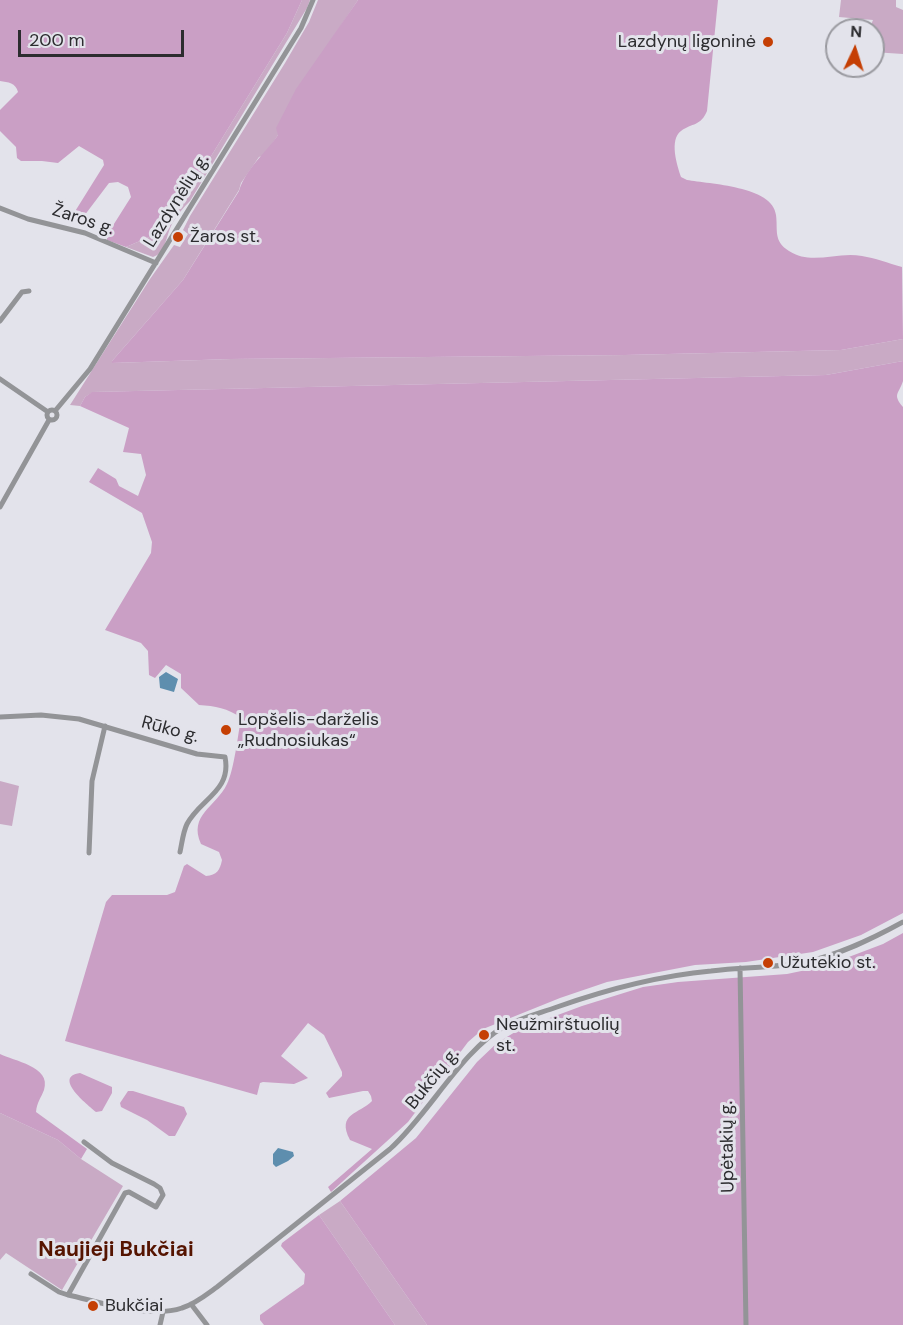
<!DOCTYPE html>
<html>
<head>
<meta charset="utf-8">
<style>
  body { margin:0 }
  #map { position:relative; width:903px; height:1325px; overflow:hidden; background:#e3e3eb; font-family:"DM Sans",sans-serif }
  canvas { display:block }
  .north { position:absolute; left:825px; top:18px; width:60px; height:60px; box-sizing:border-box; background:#e3e3eb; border:2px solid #9a9aa0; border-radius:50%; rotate:4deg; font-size:16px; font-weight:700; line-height:24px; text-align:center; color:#2c2c2f }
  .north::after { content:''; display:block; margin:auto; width:21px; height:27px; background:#c53f04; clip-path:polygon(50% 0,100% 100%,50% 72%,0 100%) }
  .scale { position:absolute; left:18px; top:30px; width:166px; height:27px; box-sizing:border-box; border:3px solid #2c2c2f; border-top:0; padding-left:8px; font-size:18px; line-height:21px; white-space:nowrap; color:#2c2c2f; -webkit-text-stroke:4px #e3e3eb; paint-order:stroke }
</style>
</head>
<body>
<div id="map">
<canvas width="903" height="1325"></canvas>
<div class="north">N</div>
<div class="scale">200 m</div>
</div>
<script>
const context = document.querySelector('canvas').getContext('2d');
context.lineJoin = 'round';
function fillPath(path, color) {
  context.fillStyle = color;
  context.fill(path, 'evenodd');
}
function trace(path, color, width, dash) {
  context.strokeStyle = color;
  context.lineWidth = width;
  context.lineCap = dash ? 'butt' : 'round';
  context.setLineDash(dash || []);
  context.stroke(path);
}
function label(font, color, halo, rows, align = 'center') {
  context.font = font + ' "DM Sans",sans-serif';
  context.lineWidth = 6;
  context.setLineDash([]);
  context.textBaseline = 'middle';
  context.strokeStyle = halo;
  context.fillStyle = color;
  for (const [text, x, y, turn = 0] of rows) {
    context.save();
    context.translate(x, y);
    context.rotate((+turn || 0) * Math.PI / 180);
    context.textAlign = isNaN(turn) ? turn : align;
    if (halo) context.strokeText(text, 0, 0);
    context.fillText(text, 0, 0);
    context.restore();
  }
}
const green = new Path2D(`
  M302 0H310L307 8 190 201C183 208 177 215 172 224 166 235 166 253 153 257L126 247 156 234 175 209 184 200 287 33Z
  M318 0H358L330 42 278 135 265 155 259 157 241 183 239 190 183 280 112 361V363L231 359 625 355 841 350 903 339V361L826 375 93 392 85 397 80 406 70 405 150 279 174 245 180 247 188 234 183 230 190 216 285 63 309 22Z
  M841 0H896V7L903 10V54L873 52V30H869L873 20 839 17Z
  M0 781 19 786 12 826 0 824Z
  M0 1113 58 1140 81 1159 123 1186 62 1290 6 1253 0 1260Z
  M340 1201 427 1325H395L319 1215Z`);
const forest = new Path2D(`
  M0 0H302L287 33 184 200 175 209 156 234 126 247 107 240V235L131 197 128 187 118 182 109 183 81 220 77 221 74 218V213L104 165 103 160 79 146 58 163 42 161H21L17 158 16 147 0 131V110L18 92C16 83 8 82 0 81Z
  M358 0H718L707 111C701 126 692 123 681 131 669 140 677 165 681 177L687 180C709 184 773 186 776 215 778 230 773 241 789 251 812 266 837 251 862 256 875 258 888 263 902 267L903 339 841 350 625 355 231 359 112 363V361L183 280 239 191C246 168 265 154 278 135L276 128 296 89Z
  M903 361C903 367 903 376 903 381 899 394 892 394 903 407V913L861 935 813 952 746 962 695 965 607 982 560 998 483 1029 468 1042 408 1122 331 1192 328 1187 372 1149 350 1140C336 1113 360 1114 372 1101L371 1096 368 1091H363L329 1098 326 1093 342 1076V1072L324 1035 308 1023 281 1056 308 1078 294 1084 263 1082 260 1083 257 1095 65 1041 106 902 112 895H167L175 892 184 866 187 864 206 876C217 875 220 870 222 860L219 852 201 844C188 815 216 807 227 784 234 770 238 735 241 718 228 708 215 706 199 705L181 688V674L166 665 155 678 149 675 148 651 141 643 105 630 151 553 152 542 142 513 89 482 98 468 116 479 119 486 138 496 146 475 141 454 123 452 129 428 80 406 85 397 92 392 826 375Z
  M903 933V1325H427L340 1201 416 1138 477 1062 497 1043 520 1029 582 1006 643 987 678 982 787 974 825 966 883 944Z
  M0 1054C13 1061 52 1066 44 1090 41 1098 37 1102 36 1112L87 1149 81 1159 58 1140 0 1113Z
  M80 1073 112 1087V1093L102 1111 96 1112C88 1105 52 1077 80 1073Z
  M128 1091H133L184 1107 187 1114 175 1136H169L147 1120 121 1107 120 1103Z
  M319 1215 395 1325H264L260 1320V1315L304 1284 305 1274 281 1246 282 1243Z`);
const water = new Path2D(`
  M166 672 178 679 174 692 160 688 159 677Z
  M278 1148 293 1152 294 1156 288 1161 276 1167 273 1164V1154Z`);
const minor = new Path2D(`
  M0 208 28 219 85 233 156 263
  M0 321 22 292 29 291
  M0 379 48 412
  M47 415a5 5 0 1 1 10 0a5 5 0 1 1-10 0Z
  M55 411 90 369 301 28 313 0
  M0 507 49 420
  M0 717 41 715 79 719 197 754 225 757C232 791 200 799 187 824 183 832 182 843 180 852
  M89 853 92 781 105 726
  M740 968 746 1325
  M31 1274 59 1292 68 1295C100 1302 150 1319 182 1308 195 1304 206 1295 217 1287L390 1149C429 1114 462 1050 505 1026 521 1018 540 1013 557 1007 608 989 657 976 711 971 743 967 775 968 806 962 841 954 872 939 903 922
  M68 1295 125 1193 129 1192 156 1207 163 1195 160 1188 154 1184 112 1163 84 1142
  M191 1304 207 1325
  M160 1325 163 1312`);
const markers = [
  [768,42,6,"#c53f04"],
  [178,237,6,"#c53f04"],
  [226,730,6,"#c53f04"],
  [768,963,6,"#c53f04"],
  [484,1035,6,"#c53f04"],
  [93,1306,6,"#c53f04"]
];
const poiNames = [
  ["Lazdynų ligoninė",756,42,"right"],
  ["Žaros st.",190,237],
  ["Lopšelis-darželis",238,720],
  ["„Rudnosiukas“",238,741],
  ["Užutekio st.",780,963],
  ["Neužmirštuolių",496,1025],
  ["st.",496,1046],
  ["Bukčiai",105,1306]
];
const streetNames = [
  ["Lazdynėlių g.",177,201,-58],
  ["Žaros g.",83,220,18],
  ["Rūko g.",170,730,15],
  ["Bukčių g.",433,1079,-51],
  ["Upėtakių g.",728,1147,-91]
];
const quarterNames = [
  ["Naujieji Bukčiai",116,1250]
];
fillPath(green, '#c9aac5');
fillPath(forest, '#ca9fc5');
fillPath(water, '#5e8eae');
trace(minor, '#939497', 5);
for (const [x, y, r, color] of markers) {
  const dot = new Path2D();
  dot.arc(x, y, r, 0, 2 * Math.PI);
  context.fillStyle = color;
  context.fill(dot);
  trace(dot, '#e3e3eb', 2);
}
label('18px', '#2c2c2f', '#e3e3eb', poiNames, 'left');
label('18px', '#2c2c2f', '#e3e3eb', streetNames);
label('bold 21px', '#551400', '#e3e3eb', quarterNames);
</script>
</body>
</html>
